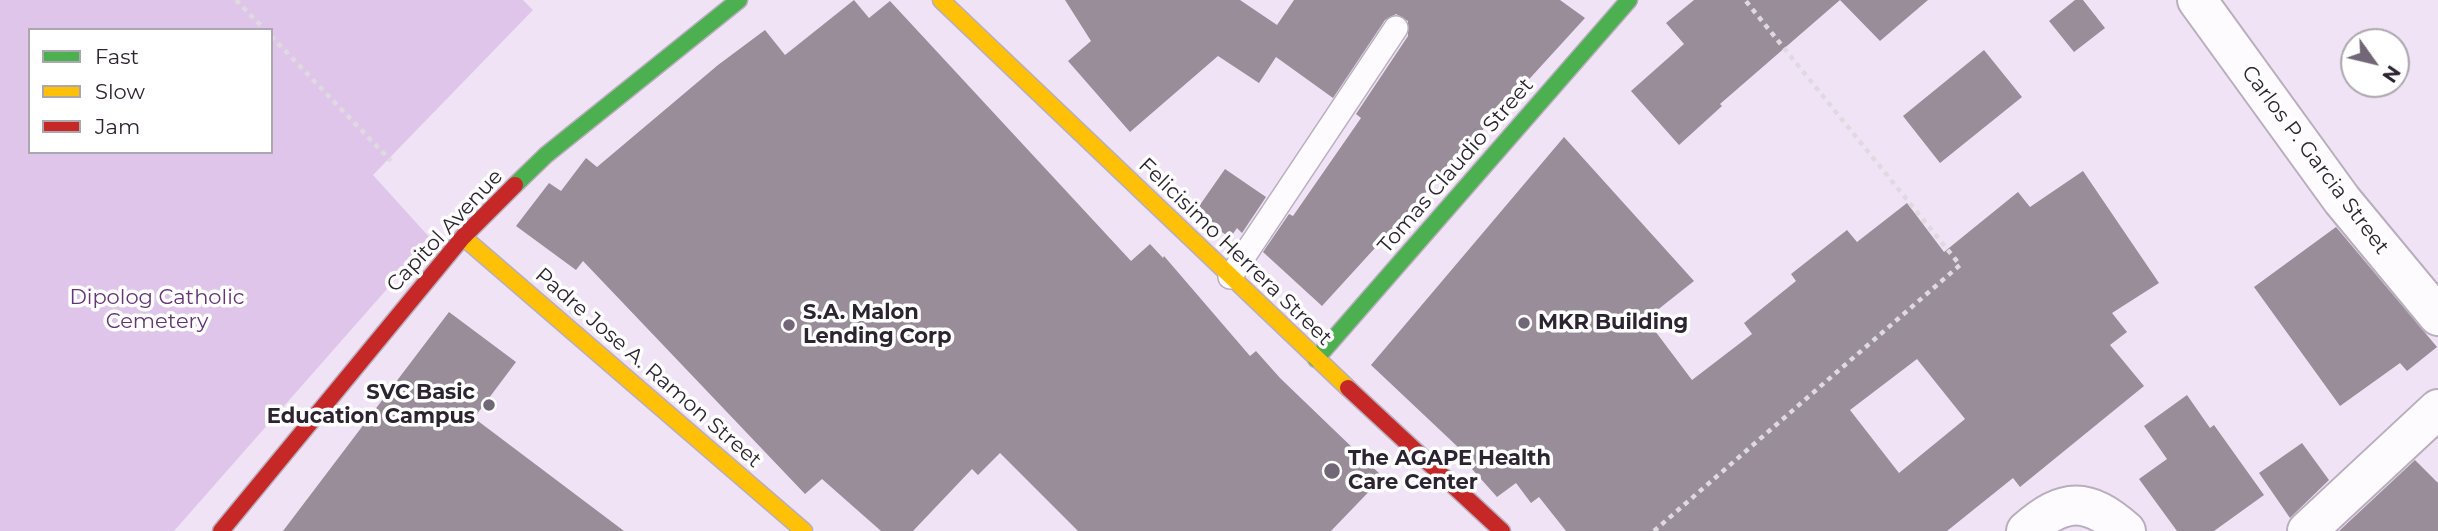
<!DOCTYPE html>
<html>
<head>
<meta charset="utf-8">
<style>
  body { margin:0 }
  #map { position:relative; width:2438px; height:531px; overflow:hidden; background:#f0e3f6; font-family:Montserrat,sans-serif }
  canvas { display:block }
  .legend { position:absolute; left:28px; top:28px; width:245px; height:126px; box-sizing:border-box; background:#fff; border:2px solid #aba7ad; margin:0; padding:9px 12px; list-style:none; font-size:21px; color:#2d2431 }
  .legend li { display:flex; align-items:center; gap:14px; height:35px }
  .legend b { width:35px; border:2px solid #aba7ad }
  .north { position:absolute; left:2340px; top:28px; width:70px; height:70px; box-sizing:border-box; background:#fff; border:2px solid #aba7ad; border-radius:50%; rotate:124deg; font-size:19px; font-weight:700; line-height:28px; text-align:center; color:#2d2431 }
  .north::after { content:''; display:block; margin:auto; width:24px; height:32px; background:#716776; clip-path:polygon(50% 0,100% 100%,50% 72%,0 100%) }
</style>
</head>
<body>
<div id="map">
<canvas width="2438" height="531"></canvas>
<ul class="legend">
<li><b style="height:9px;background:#4caf50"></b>Fast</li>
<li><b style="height:9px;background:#ffc107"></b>Slow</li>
<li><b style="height:9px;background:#c62828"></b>Jam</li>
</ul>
<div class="north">N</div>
</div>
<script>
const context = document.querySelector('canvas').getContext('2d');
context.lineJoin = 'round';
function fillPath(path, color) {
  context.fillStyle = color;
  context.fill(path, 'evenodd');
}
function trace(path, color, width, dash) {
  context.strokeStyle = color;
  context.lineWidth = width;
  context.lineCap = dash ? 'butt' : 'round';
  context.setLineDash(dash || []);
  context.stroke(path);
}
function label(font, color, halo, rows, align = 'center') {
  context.font = font + ' Montserrat,sans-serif';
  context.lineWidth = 7;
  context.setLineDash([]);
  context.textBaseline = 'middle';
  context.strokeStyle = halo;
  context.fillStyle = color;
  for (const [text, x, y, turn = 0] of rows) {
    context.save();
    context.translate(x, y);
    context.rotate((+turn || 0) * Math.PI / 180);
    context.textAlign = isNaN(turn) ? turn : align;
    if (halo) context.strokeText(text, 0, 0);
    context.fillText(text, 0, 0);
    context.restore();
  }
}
const green = new Path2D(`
  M0 0H523L533 10 373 175 431 239 174 531H0ZM30 30H271V152H30Z`);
const building = new Path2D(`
  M854 0 869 18 890 1 1131 261 1150 244 1163 258 1164 256 1250 356 1256 351 1280 378 1383 477 1331 531H1078L1000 453 978 475 972 469 913 531H881L822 479 805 494 583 261 576 270 516 226 549 183 561 191 586 158 597 167 718 65 765 30 785 55Z
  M1065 0H1240L1277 25 1294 0H1560L1585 18 1322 306 1263 252 1289 214 1293 216 1361 118 1356 114 1408 36V21L1396 14 1385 20 1333 98 1276 57 1259 83 1218 56 1130 132 1068 61 1091 41Z
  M1694 0H1928L1880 41 1840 0 1720 104 1722 106 1679 145 1631 91 1684 44 1666 23Z
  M2075 0H2083L2105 28 2074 52 2049 21Z
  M1984 50 2022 97 1940 163 1903 116Z
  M1564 137 1694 281 1646 319 1692 380 1752 334 1744 323 1796 281 1791 274 1847 230 1857 242 1907 203 1944 252 2018 192 2030 207 2083 171 2159 283 2112 313 2127 332 2110 345 2144 386 2020 487 2013 478 1947 531H1566L1539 497 1531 503 1516 483 1497 497 1472 469 1477 465 1371 365ZM1917 359 1965 419 1899 473 1850 410Z
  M1225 169 1266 197 1242 233 1237 228 1230 238 1195 212Z
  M2336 227 2437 347 2407 371 2400 363 2340 406 2254 287Z
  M449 312 516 362 474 418 624 531H283Z
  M2187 395 2210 428 2214 425 2264 495 2214 531H2177L2139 479 2167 459 2144 426Z
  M2302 443 2329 480 2290 518 2259 473Z
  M2415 460 2438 483V531H2339Z`);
const path = new Path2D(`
  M236 0 265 30
  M271 36 391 161
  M1654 531 1960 265 1745 0`);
const lane = new Path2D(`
  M1230 277 1396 28`);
const street = new Path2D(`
  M2197 0 2342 200 2438 316
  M2026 531C2064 497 2088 497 2126 531
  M2307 531 2438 409`);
const fast = new Path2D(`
  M515 185 546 155 739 0
  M1316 359 1629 0`);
const slow = new Path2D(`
  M941 0 1348 388
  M463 237 804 531`);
const jam = new Path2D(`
  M1348 388 1502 531
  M221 531 463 237 515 185`);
const markers = [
  [1524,323,7,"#716776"],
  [789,325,7,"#716776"],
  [489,405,7,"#716776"],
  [1332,471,9,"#716776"]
];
const streetNames = [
  ["Carlos P. Garcia Street",2315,160,53],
  ["Tomas Claudio Street",1456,166,-49],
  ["Capitol Avenue",445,231,-47],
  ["Felicisimo Herrera Street",1235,252,44],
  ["Padre Jose A. Ramon Street",648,368,41]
];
const parkNames = [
  ["Dipolog Catholic",157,298],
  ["Cemetery",157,322]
];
const poiNames = [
  ["S.A. Malon",803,313],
  ["Lending Corp",803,337],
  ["MKR Building",1538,323],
  ["SVC Basic",475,393,"right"],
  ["Education Campus",475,417,"right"],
  ["The AGAPE Health",1348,459],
  ["Care Center",1348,483]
];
fillPath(green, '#e0c5eb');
fillPath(building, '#998d9a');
trace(lane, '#b8aebd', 26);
trace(street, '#b8aebd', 42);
trace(fast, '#b8aebd', 19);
trace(slow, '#b8aebd', 19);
trace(jam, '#b8aebd', 19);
trace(path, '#dedae0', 4.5, [5, 5]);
trace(lane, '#fdfbfe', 23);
trace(street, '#fdfbfe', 38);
trace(fast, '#4caf50', 16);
trace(slow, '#ffc107', 16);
trace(jam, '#c62828', 16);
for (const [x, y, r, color] of markers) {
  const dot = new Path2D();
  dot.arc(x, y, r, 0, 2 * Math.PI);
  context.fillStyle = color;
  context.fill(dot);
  trace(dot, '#fff', 2.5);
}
label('21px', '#2d2431', '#fff', streetNames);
label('21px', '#663278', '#fff', parkNames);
label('bold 21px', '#2d2431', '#fff', poiNames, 'left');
</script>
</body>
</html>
